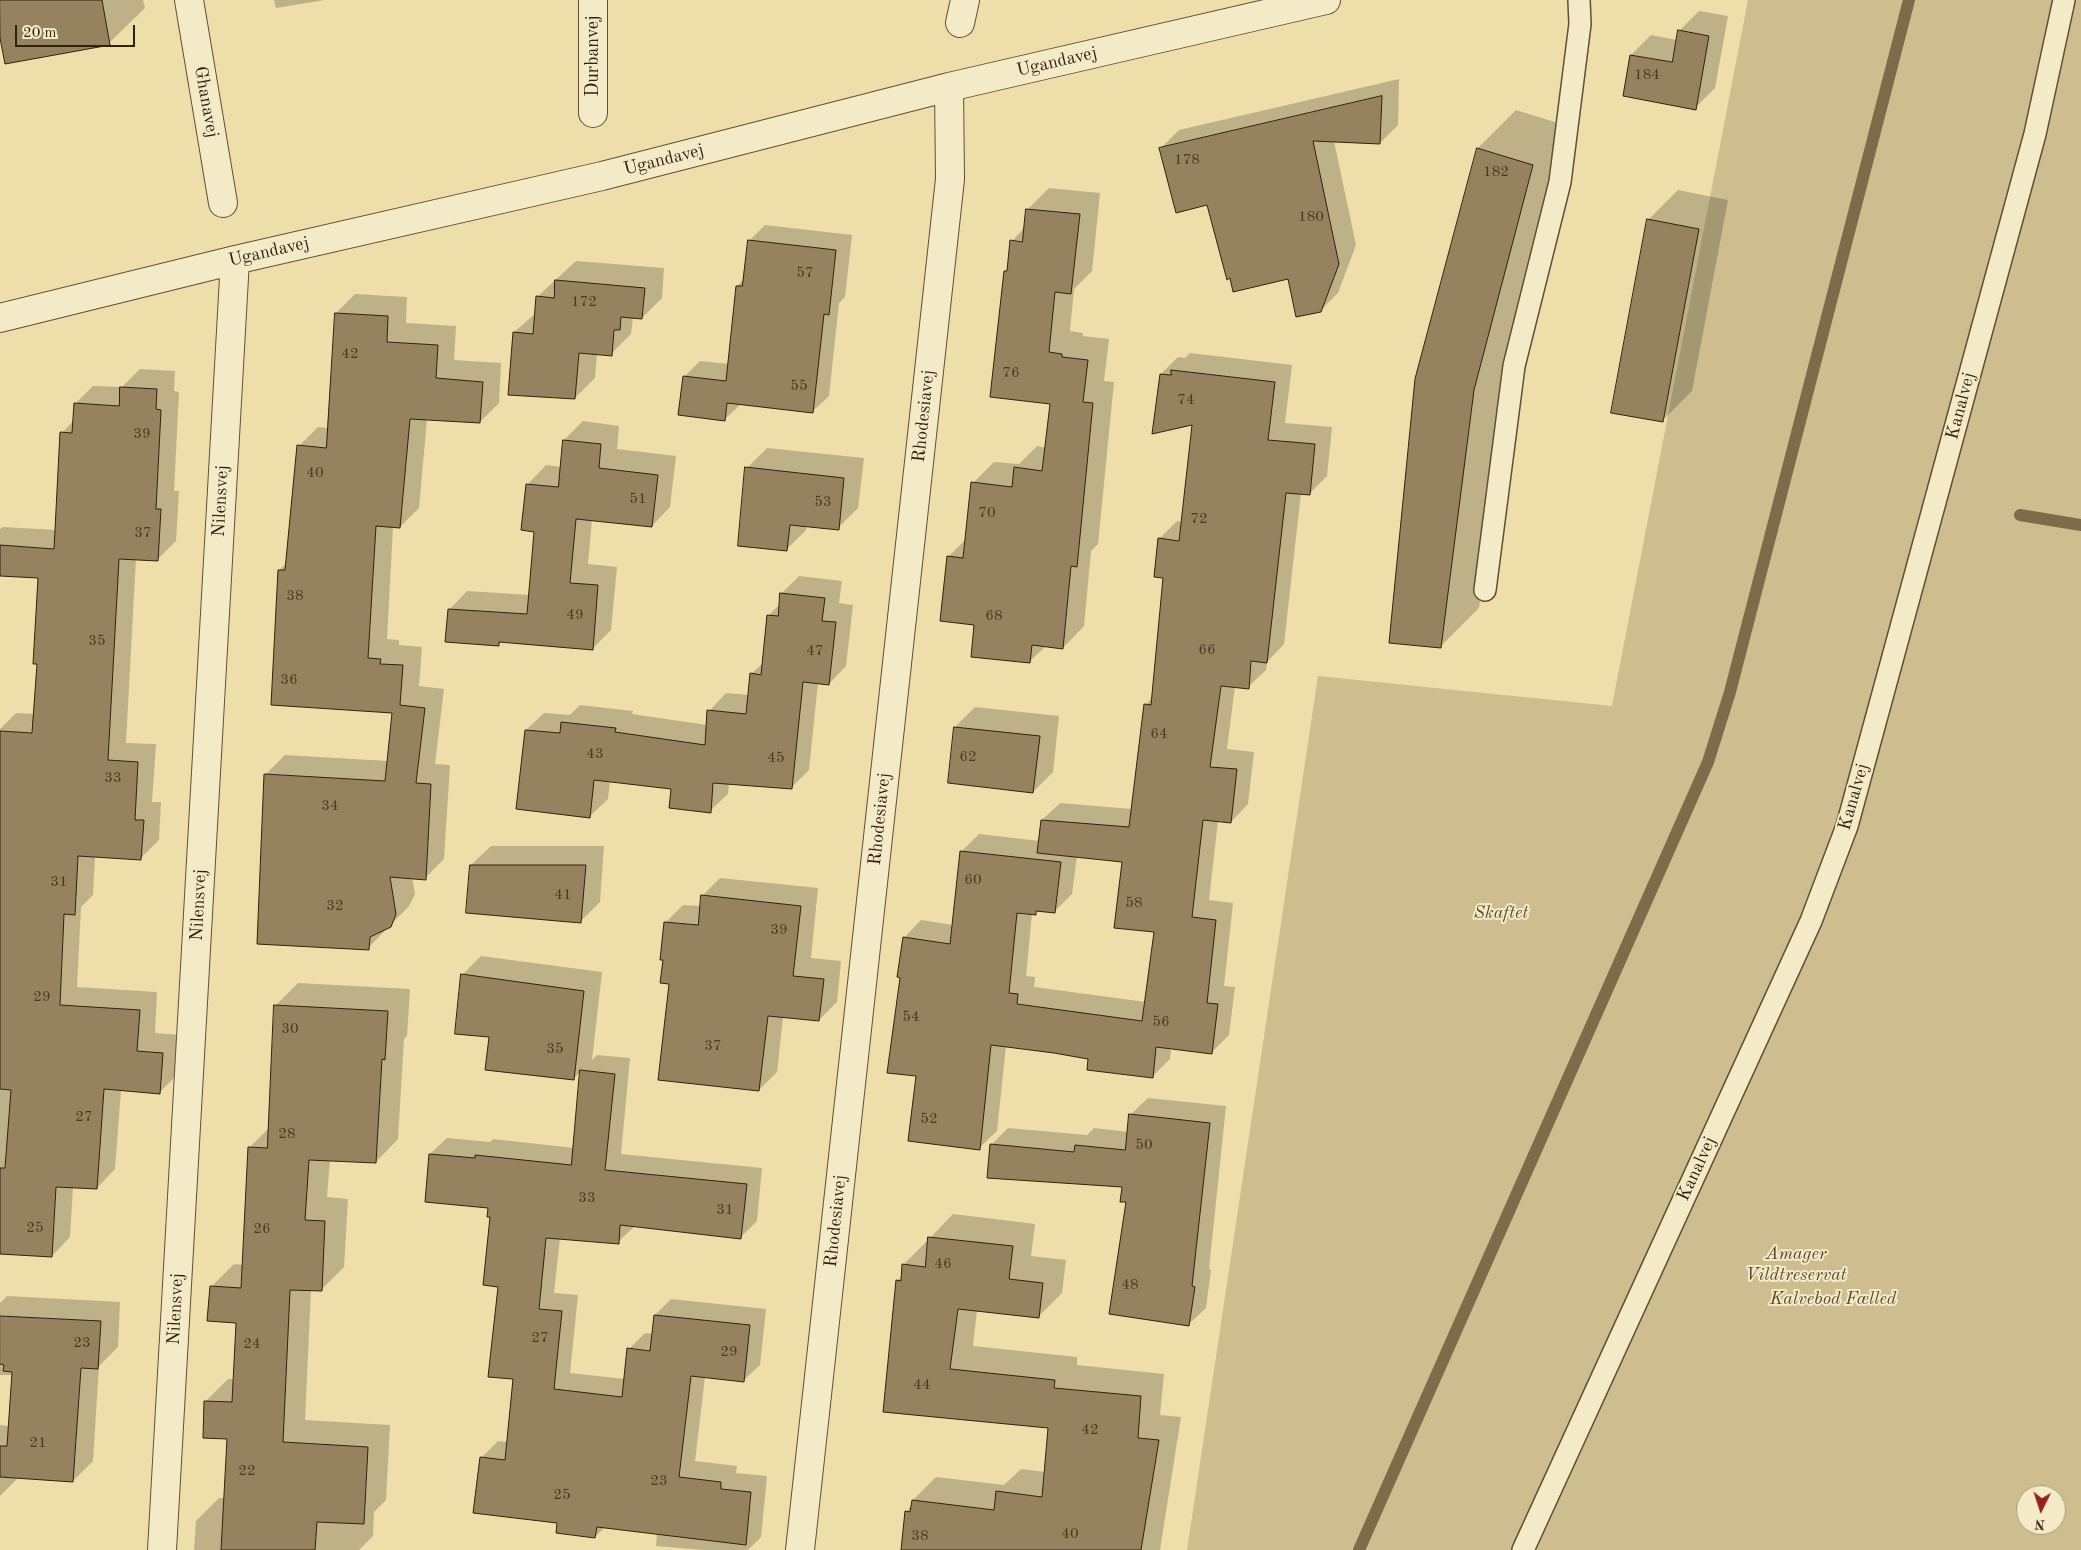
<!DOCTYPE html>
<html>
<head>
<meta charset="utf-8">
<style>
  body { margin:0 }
  #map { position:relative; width:2081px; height:1550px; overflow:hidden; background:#eedeaa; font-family:"Old Standard TT",serif }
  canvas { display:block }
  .north { position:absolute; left:2016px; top:1485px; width:50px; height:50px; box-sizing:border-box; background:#f4eac8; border:1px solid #a69a7d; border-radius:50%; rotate:184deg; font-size:14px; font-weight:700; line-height:20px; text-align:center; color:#32210c }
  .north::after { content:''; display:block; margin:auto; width:18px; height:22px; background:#8f2418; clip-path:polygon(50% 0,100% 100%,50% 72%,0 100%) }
  .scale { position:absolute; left:15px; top:25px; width:120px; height:22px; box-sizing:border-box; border:2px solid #32210c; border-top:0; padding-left:6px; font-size:15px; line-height:18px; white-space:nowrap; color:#32210c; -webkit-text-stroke:4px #f4eac8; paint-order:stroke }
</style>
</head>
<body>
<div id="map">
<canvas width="2081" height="1550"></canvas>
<div class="north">N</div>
<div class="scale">20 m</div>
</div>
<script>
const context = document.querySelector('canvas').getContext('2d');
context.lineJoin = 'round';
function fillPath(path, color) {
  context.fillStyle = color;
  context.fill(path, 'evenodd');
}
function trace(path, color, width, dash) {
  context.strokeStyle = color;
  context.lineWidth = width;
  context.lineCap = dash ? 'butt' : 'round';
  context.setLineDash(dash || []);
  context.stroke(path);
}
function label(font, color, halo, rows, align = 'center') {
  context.font = font + ' "Old Standard TT",serif';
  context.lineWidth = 4;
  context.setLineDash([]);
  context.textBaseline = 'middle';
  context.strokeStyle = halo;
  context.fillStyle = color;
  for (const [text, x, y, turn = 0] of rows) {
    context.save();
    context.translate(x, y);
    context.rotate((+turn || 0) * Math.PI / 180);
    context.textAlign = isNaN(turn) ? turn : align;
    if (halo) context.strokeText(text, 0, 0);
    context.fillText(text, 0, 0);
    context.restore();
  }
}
const green = new Path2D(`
  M1748 0H2081V1550H1187L1318 676 1612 706ZM2026 1495H2056V1525H2026Z`);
const shadow = new Path2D(`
  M0 0H143L145 8 109 43 0 36Z
  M274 0H325L276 8Z
  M1699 11 1728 16 1715 88 1695 108 1631 55 1651 35 1677 40 1679 31Z
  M1399 79 1398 125 1380 143 1334 141 1356 245 1338 293 1320 311 1289 277 1208 203 1161 148 1179 130Z
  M1516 110 1571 127 1512 351 1479 608 1441 646 1416 379 1478 148Z
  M1049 188 1100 193 1092 271 1074 289 1070 331 1083 333V336L1109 339 1104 381 1114 382 1098 544 1091 551 1084 626 1063 648 1046 646 1029 662 975 624 948 557 967 538 973 483 994 462 1019 464 1037 446 1046 448 1052 403 1006 271 1009 268 1012 241 1025 227 1027 210Z
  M1678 190 1728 200 1692 391 1663 420 1648 220Z
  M765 225 852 235 845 297 839 303 829 396 813 411 741 404 725 419 684 377 700 361 729 364 737 286 744 279 749 241Z
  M576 261 664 268 662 298 642 318 633 317 631 334 611 354 597 353 595 378 575 398 514 332 536 313 537 297Z
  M355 294 407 297 406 323 456 326 454 360 501 363 499 403 480 422 427 419 419 508 400 527H393L387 639 399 640V645L422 647 419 686 444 689 435 764 450 765 444 859 425 878 412 877 415 894 409 906 368 948 265 775 285 755 388 761 394 712 279 570 287 563 299 446 318 427 329 428 336 313Z
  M1190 353 1292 365 1285 423 1332 427 1327 476 1309 494 1301 493 1284 644 1267 662 1266 670 1248 687 1235 686 1227 749 1254 752 1248 804 1231 822 1218 820 1209 900 1233 903 1224 986 1235 987 1229 1035 1212 1052 1171 1048 1170 1059 1152 1077 1089 1058 1006 1046 997 1131 979 1148 917 1075 902 977 904 938 921 920 953 925 961 852 979 834 1040 841 1042 820 1060 803 1132 809 1145 705 1153 697 1165 577 1159 539 1177 521 1183 522 1193 424 1161 374 1178 357 1185 358ZM1077 856 1123 861 1155 931 1146 1002 1034 987 1035 977 1026 976 1032 913H1035L1038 910 1054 912 1072 894Z
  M140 369 175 371 174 391 179 392 174 491H179L176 541 158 559 136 558 126 743 156 744 152 802H161L159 840 141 858 95 856 93 895 81 907 77 987 157 992 155 1033 181 1035 177 1075 159 1093 121 1090 115 1169 97 1188 73 1187 70 1237 52 1256 0 1253V729L16 713 35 714 39 663V577L0 574V529L3 527 56 530 62 433 74 420 75 404 93 386 122 387Z
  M583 421 619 426 617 449 676 456 670 507 652 526 592 519 588 564 617 567 611 630 592 649 502 641 499 644 449 610 467 591 530 595 535 531 523 529 528 484 546 465 561 467 564 440Z
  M767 448 864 458 858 508 838 528 807 525 806 530 786 550 747 468Z
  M799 576 842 581 839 603 853 605 846 666 829 684 818 683 809 770 792 787 729 783 728 794 710 811 673 788 610 781 608 799 590 816 526 730 544 713 570 715 580 705 633 711 632 714 707 725 709 711 726 693 749 695 751 674 764 662 769 615 780 604 782 593Z
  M975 707 1059 716 1053 772 1033 792 955 727Z
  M491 846H604L600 902 581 921 471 865Z
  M720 878 818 888 811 958 841 961 837 1002 819 1020 783 1017 777 1072 759 1090 670 983 664 959 665 923 683 905 701 906 702 896Z
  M481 956 602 972 592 1060 597 1055 630 1058 621 1154 762 1168 757 1221 741 1237 635 1226 618 1242 560 1238 554 1293 578 1295 570 1373 625 1379 629 1349 645 1333 653 1334 655 1315 671 1299 766 1309 760 1365 743 1381 705 1377 695 1461 737 1466 736 1473 767 1476 761 1537 748 1550H703L656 1546 657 1533 605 1527 595 1537 558 1522 481 1458 498 1441 508 1442 515 1378 499 1286 492 1216 489 1207 430 1154 447 1138 490 1142 493 1139 574 1148 581 1071 573 1079 490 1036 462 975Z
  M298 983 410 989 407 1036 404 1039 398 1139 376 1162 330 1160 327 1197 348 1199 344 1267 321 1290H311L305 1420 390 1425 386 1500 374 1512 373 1536 359 1550H194L196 1521 219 1498H225L229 1438 206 1401 228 1379H235L238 1322 211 1287 234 1264 244 1265 249 1148 269 1128 276 1005Z
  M1148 1098 1226 1106 1209 1269 1211 1270 1206 1308 1188 1325 1127 1201 1123 1186 991 1145 1008 1128 1087 1135 1094 1128 1128 1132 1130 1115Z
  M953 1214 1035 1224 1031 1256 1066 1260 1062 1293 1038 1317 977 1310 973 1346 1077 1357V1365L1164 1374 1160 1415 1181 1417 1160 1550H902L906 1512 912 1505 913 1500 936 1477 1004 1485 1021 1469 1045 1472 1049 1427 884 1411 897 1281 902 1276 903 1265 927 1241 929 1242 930 1238Z
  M7 1296 120 1302 118 1347 99 1366 93 1461 73 1481 19 1477 0 1496V1425L10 1426 14 1375H0V1303Z`);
const stream = new Path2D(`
  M2020 515 2081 525
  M1359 1550 1708 762 1730 692 1909 0`);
const building = new Path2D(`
  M0 0H102L110 45 5 64 0 38Z
  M1678 30 1709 36 1696 110 1623 96 1630 55 1672 62Z
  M1382 96 1380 144 1313 141 1339 264 1321 312 1296 317 1288 279 1233 292 1230 278 1227 280 1207 205 1176 213 1159 148Z
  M1477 148 1533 165 1474 390 1441 648 1389 643 1415 379Z
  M1026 209 1080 214 1071 294 1055 292 1049 352 1062 354V357L1088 360 1083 402 1093 403 1077 567 1071 566 1063 649 1032 645 1030 663 971 657 974 625 940 621 947 556 963 558 971 482 1012 487 1014 467 1042 471 1050 404 990 397 1004 271H1007L1010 240 1022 242Z
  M1647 219 1699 229 1663 422 1611 413Z
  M748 240 836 250 829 315 824 314 813 413 727 403 725 421 678 415 683 376 726 381 736 286H742Z
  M555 280 645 288 642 319 621 317 620 330H614L612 356 579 353 575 399 508 395 513 332 533 334 536 296 554 298Z
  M335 313 388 316 387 342 438 345 436 378 483 382 480 423 410 419 400 528 376 526 368 658 381 659 380 664 403 665 400 705 425 708 416 783 431 784 426 880 390 877 396 914 391 927 370 937 369 950 257 944 264 774 385 781 392 713 271 705 278 570H285L297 445 326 448Z
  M1171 370 1275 382 1268 440 1315 444 1310 495 1286 493 1267 663 1251 661 1249 689 1221 686 1210 767 1237 769 1231 823 1203 820 1192 917 1216 920 1207 1003 1218 1004 1212 1054 1156 1047 1153 1078 1087 1070 1088 1059 1054 1053 991 1045 980 1150 908 1141 916 1076 887 1073 900 978 897 977 903 937 950 944 960 851 1061 862 1055 913 1036 911V915L1017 913 1009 993 1018 994 1017 1004 1142 1021 1154 932 1114 928 1122 862 1037 853 1041 820 1129 827 1144 704 1151 705 1163 578 1154 577 1158 538 1179 541 1192 425 1152 434 1160 374 1171 375Z
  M120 387 157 389 156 409 161 410 156 509H161L158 561 119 559 108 760 138 762 135 820H144L141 860 78 856 75 915 64 914 60 1005 140 1010 137 1051 163 1053 160 1094 104 1089 97 1189 56 1187 52 1257 0 1254V1168H5L11 1090 0 1089V731L32 733 37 664H33L38 578 0 576V545L54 549 60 432 72 433 74 403 119 406Z
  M563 440 601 444 599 468 658 475 652 527 576 519 570 583 598 585 593 650 499 642V646L445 642 448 609 527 614 534 532 521 530 526 484 558 487Z
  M745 467 844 478 839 530 790 525 787 551 738 546Z
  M780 593 825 598 822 621 836 622 829 685 803 682 792 789 713 783 711 813 669 808 671 789 594 780 590 818 516 809 525 730 560 733 561 722 616 728 615 732 705 745 707 710 746 714 750 673 761 675 767 615 778 616Z
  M954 727 1040 736 1033 793 948 783Z
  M470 865H586L581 923 466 913Z
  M701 895 801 906 793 976 824 979 819 1021 768 1016 759 1091 658 1080 669 984 660 983 663 960H660L664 922 698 925Z
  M461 974 584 991 574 1080 485 1070 489 1037 455 1034Z
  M274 1005 388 1011 385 1060 382 1059 376 1163 309 1160 305 1220 325 1221 322 1291 290 1290 283 1442 368 1447 364 1524 317 1522 315 1550H221L227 1439 203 1438 204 1401 232 1402 236 1323 207 1321 210 1286 241 1288 248 1147 267 1148Z
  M580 1070 615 1074 605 1170 747 1184 741 1239 620 1225 619 1244 546 1238 539 1309 562 1311 554 1389 622 1397 627 1348 650 1351 654 1315 750 1325 744 1382 691 1376 679 1477 721 1482V1489L751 1492 746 1545 597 1527 595 1538 556 1533 557 1523 473 1513 480 1457 505 1460 513 1379 488 1377 498 1287 483 1285 490 1217H487L488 1208 425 1202 429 1154 475 1158V1155L571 1165Z
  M1129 1114 1210 1123 1192 1286 1195 1287 1189 1326 1109 1314 1126 1202H1120L1122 1187 987 1178 990 1144 1074 1152 1075 1145 1125 1150Z
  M928 1237 1013 1246 1009 1279 1043 1283 1039 1318 958 1309 950 1369 1055 1380 1054 1388 1141 1396 1138 1438 1159 1440 1141 1550H901L905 1511 910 1512 912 1500 994 1510 996 1491 1042 1497 1048 1428 883 1412 896 1280 901 1281 902 1264 925 1267Z
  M0 1316 101 1321 98 1369 81 1368 73 1482 0 1477V1446H7L12 1372 3 1371 4 1365 0 1364Z`);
const lane = new Path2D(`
  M1485 590 1514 366 1560 182 1580 24 1579 0
  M1523 1550 1811 921 1847 826 2035 134 2064 0`);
const street = new Path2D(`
  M189 0 223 203
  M960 23 965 0
  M593 113V0
  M0 318 235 260 602 176 949 87 1326 0
  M162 1550 235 260
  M800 1550 950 179 949 87`);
const numberNames = [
  ["184",1647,75],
  ["178",1187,160],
  ["182",1496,172],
  ["180",1311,217],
  ["57",805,273],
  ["172",584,302],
  ["42",350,354],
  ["76",1011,373],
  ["55",799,386],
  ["74",1186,400],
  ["39",142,434],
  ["40",315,473],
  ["51",638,499],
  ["53",823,502],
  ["70",987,513],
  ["72",1199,519],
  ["37",143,533],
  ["38",295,596],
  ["49",575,615],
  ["68",994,616],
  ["35",97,641],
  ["66",1207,650],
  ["47",815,651],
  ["36",289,680],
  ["64",1159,734],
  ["43",595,754],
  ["62",968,757],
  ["45",776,758],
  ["33",113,778],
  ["34",330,806],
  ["60",973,880],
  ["31",59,882],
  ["41",563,895],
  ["58",1134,903],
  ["32",335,906],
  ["39",779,930],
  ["29",42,997],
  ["54",911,1017],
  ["56",1161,1022],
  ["30",290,1029],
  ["37",713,1046],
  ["35",555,1049],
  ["27",84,1117],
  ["52",929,1119],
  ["28",287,1134],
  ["50",1144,1145],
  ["33",587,1198],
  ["31",725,1210],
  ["25",35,1228],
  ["26",262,1229],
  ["46",943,1264],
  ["48",1130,1285],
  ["27",540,1338],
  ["23",82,1343],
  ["24",252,1344],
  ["29",729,1352],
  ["44",922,1385],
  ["42",1090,1430],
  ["21",38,1443],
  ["22",247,1471],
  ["23",659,1481],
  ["25",562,1495],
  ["40",1070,1534],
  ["38",920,1536]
];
const streetNames = [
  ["Durbanvej",593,56,-90],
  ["Ugandavej",1057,62,-13],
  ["Ghanavej",206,102,80],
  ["Ugandavej",664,160,-14],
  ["Ugandavej",269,252,-13],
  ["Kanalvej",1961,406,-75],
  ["Rhodesiavej",924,416,-84],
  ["Nilensvej",221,501,-87],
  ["Kanalvej",1854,797,-74],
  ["Rhodesiavej",880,819,-84],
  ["Nilensvej",199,905,-87],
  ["Kanalvej",1697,1169,-65],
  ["Rhodesiavej",836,1221,-84],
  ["Nilensvej",176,1309,-87]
];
const parkNames = [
  ["Skaftet",1501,913],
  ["Amager",1796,1254],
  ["Vildtreservat",1796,1275],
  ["Kalvebod Fælled",1833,1299]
];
fillPath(green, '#cebe8f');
fillPath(shadow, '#0003');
trace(stream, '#7c6c4a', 12);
fillPath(building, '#94835e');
trace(building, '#32210c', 1);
trace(lane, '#615034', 24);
trace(street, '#615034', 30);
trace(lane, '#f4eac8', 21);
trace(street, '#f4eac8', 28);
label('15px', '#4a3a20', null, numberNames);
label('18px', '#32210c', '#f4eac8', streetNames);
label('italic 18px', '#59482d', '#f4eac8', parkNames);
</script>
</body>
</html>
